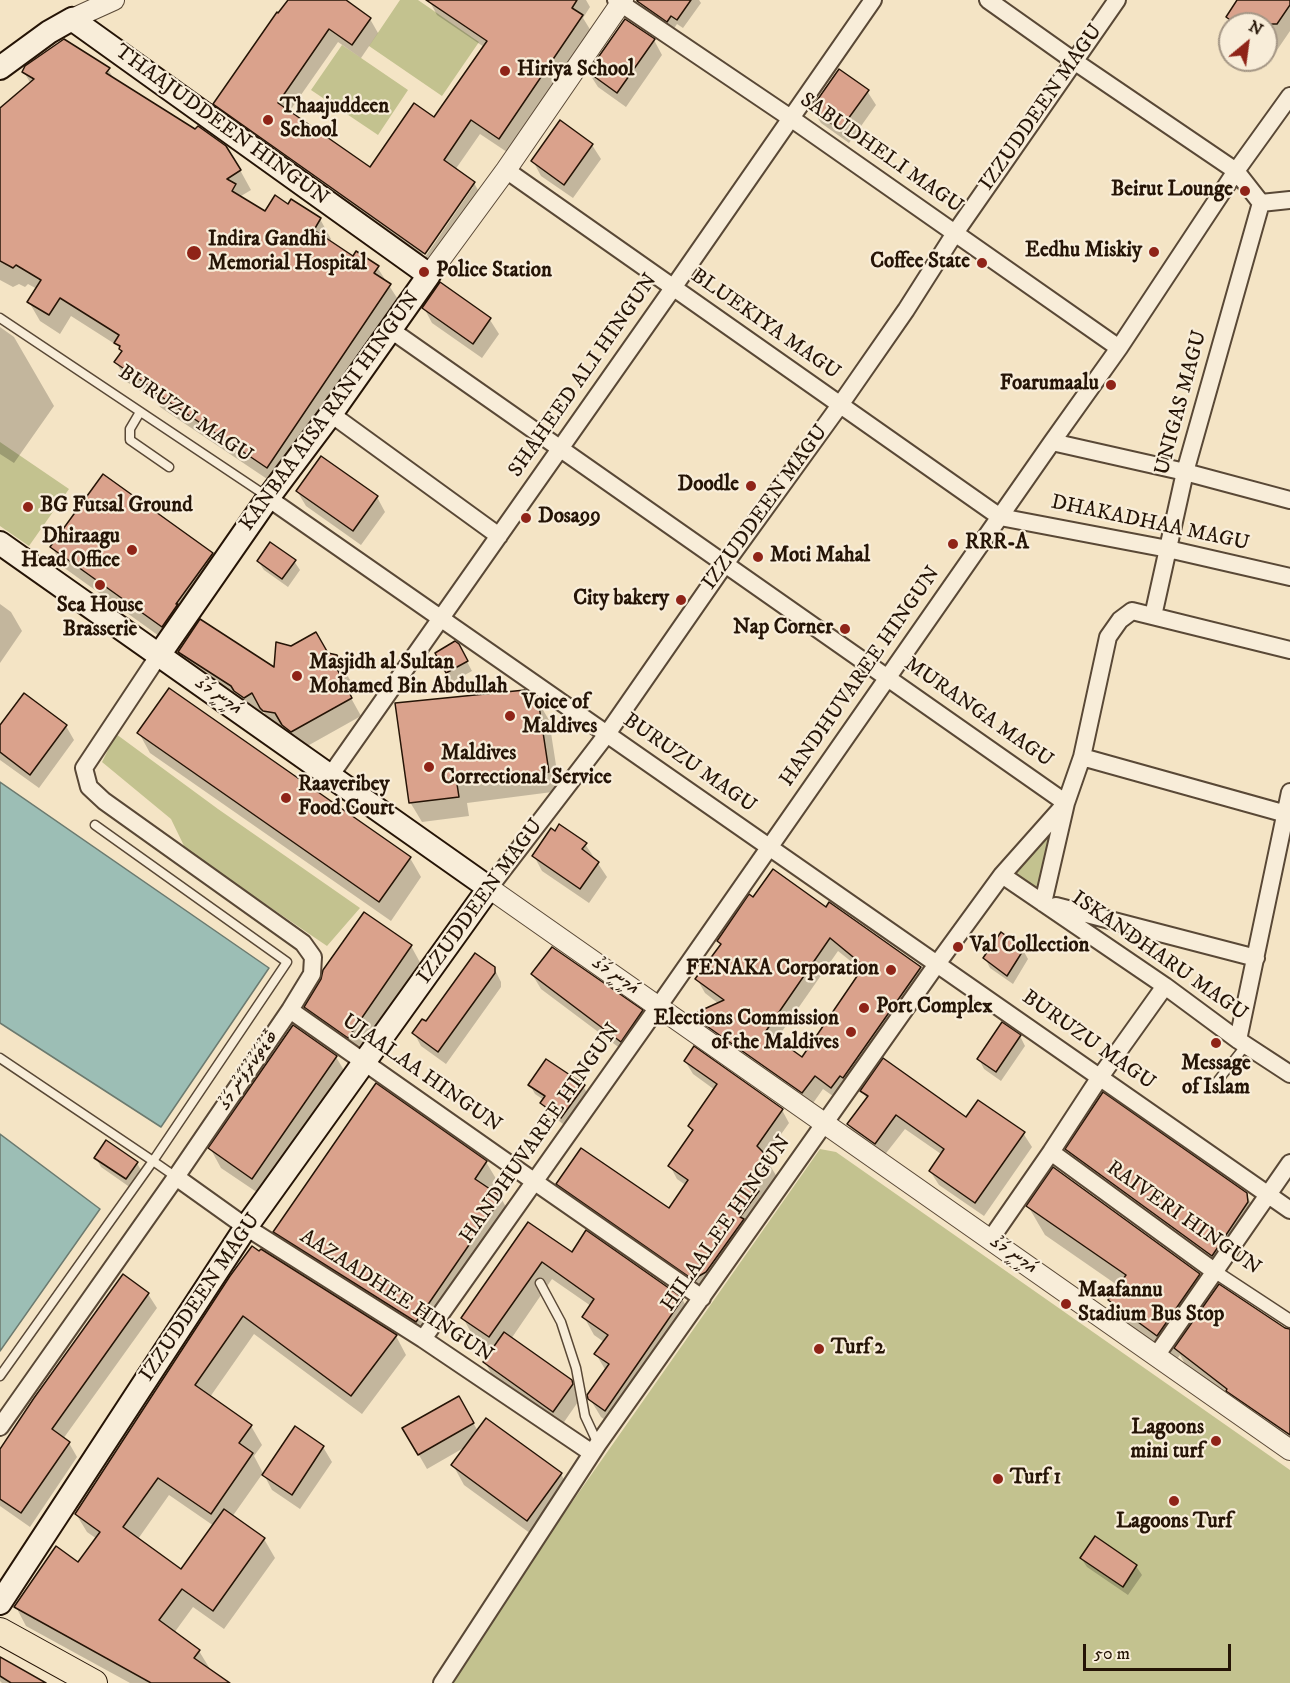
<!DOCTYPE html>
<meta charset="utf-8">
<style>
body{margin:0}
#map{position:relative;width:1290px;height:1683px;overflow:hidden;background:#f4e4c5;font-family:"IM FELL DW Pica",serif}
canvas{display:block}
.north{position:absolute;left:1218px;top:12px;width:60px;height:60px;box-sizing:border-box;background:#f8edd9;border:2px solid #a49685;border-radius:50%;rotate:29deg;font-size:16px;font-weight:700;line-height:24px;text-align:center;color:#251406}
.north::after{content:'';display:block;margin:auto;width:21px;height:27px;background:#8f2418;clip-path:polygon(50% 0,100% 100%,50% 72%,0 100%)}
.scale{position:absolute;left:1083px;top:1644px;width:148px;height:27px;box-sizing:border-box;border:3px solid #251406;border-top:0;padding-left:8px;font-size:18px;line-height:21px;white-space:nowrap;color:#251406;-webkit-text-stroke:4px #f8edd9;paint-order:stroke}
</style>
<div id="map">
<canvas width="1290" height="1683"></canvas>
<div class="north">N</div>
<div class="scale">50 m</div>
</div>
<script>
const ctx = document.querySelector('canvas').getContext('2d');
ctx.lineJoin = 'round';
function paint(path, color) {
  ctx.fillStyle = color;
  ctx.fill(path, 'evenodd');
}
function toPath(rows) {
  const path = new Path2D();
  for (const r of rows) {
    path.moveTo(r[0], r[1]);
    for (let i = 2; i < r.length; i += 2) path.lineTo(r[i], r[i + 1]);
  }
  return path;
}
function stroke(path, color, width, dash) {
  ctx.strokeStyle = color;
  ctx.lineWidth = width;
  ctx.lineCap = dash ? 'butt' : 'round';
  ctx.setLineDash(dash || []);
  ctx.stroke(path);
}
function drawText(font, color, halo, rows, align = 'center') {
  ctx.font = font + ' "IM FELL DW Pica","Noto Sans Thaana",serif';
  ctx.lineWidth = 4.5;
  ctx.setLineDash([]);
  ctx.textBaseline = 'middle';
  ctx.strokeStyle = halo;
  ctx.fillStyle = color;
  for (const [text, x, y, turn = 0] of rows) {
    ctx.save();
    ctx.translate(x, y);
    ctx.rotate((+turn || 0) * Math.PI / 180);
    ctx.textAlign = isNaN(turn) ? turn : align;
    if (halo) ctx.strokeText(text, 0, 0);
    ctx.fillText(text, 0, 0);
    ctx.restore();
  }
}
paint(toPath([
 [400,0,418,0,479,42,442,96,369,46],
 [342,45,408,90,378,135,311,90],
 [0,442,69,489,29,546,0,526],
 [116,734,218,809,360,908,327,946,186,850,171,819,102,762],
 [1066,803,1043,903,1002,875],
 [820,1149,836,1152,1290,1470,1290,1683,445,1683]
]), '#c3c28f');
const water = toPath([
 [0,782,269,968,161,1127,0,1023,0,782],
 [0,1134,100,1209,0,1351,0,1134]
]);
paint(water, '#9cbeb5');
stroke(water, '#6c7a6f', 1.5);
paint(toPath([
 [289,0,343,0,370,19,378,33,361,58,338,42,289,112,370,169,435,119,484,47,437,15,429,0,586,0,590,7,583,18,591,31,507,152,480,134,455,170,474,183,482,197,433,268,423,260,473,187,469,187,420,258,223,118,215,104],
 [643,0,699,0,701,3,683,28,677,24,673,30,646,12,641,3],
 [1239,0,1290,0,1290,31,1273,56,1266,52,1266,24,1232,24,1228,17],
 [654,40,662,55,626,107,598,87,589,73],
 [108,69,115,81,240,170,251,190,241,196,243,199,265,213,289,206,320,219,331,239,329,242,353,258,377,267,401,304,279,487,160,407,157,402,127,382,116,362,122,353,118,346,71,316,60,334,40,321,29,302,37,289,28,284,25,287,19,284,13,287,0,280,0,110,31,84,24,72],
 [867,91,876,105,849,143,821,123,812,109],
 [592,145,601,159,573,198,541,176,533,161],
 [441,285,490,320,499,334,482,358,432,323,424,308],
 [0,327,14,337,54,406,14,463,0,454],
 [297,491,377,497,385,512,361,545,306,506],
 [52,547,212,554,223,574,173,646,63,567],
 [258,561,294,561,300,570,288,587,264,570],
 [0,604,11,612,22,631,0,663],
 [458,645,472,671,452,682,437,654],
 [179,652,275,669,327,655,336,656,350,680,346,689,361,716,302,749,294,743,287,731,272,726,263,711,255,716,190,670],
 [537,700,549,720,560,791,467,803,469,816,422,822,410,802],
 [66,726,74,740,39,788,0,760,0,727],
 [139,733,410,858,421,877,391,921,150,753],
 [585,844,607,877,589,903,542,871,534,856],
 [753,899,826,909,920,968,928,982,840,1101,823,1089,811,1106,701,1029,693,1016,719,1004,705,993,697,979,722,946,719,941],
 [838,951,863,971,802,1059,776,1040],
 [411,946,422,966,359,1056,317,1027,306,1007],
 [1023,950,1028,959,1013,984,990,968,985,958],
 [494,968,501,982,501,987,446,1064,421,1046,414,1033],
 [532,974,642,1012,650,1026,629,1055,541,989],
 [293,1027,336,1057,348,1077,264,1197,221,1168,210,1148],
 [1020,1036,1025,1046,1001,1081,984,1069,979,1059],
 [685,1061,782,1110,789,1123,765,1157,777,1177,776,1181,760,1197,765,1205,703,1293,565,1197,558,1184,670,1211,687,1186,677,1179,670,1166,693,1133,690,1127,715,1090,693,1074],
 [376,1085,486,1162,498,1182,491,1192,501,1198,512,1218,427,1340,286,1251,275,1232],
 [530,1085,583,1086,589,1096,567,1127,547,1112,542,1103,544,1100,535,1094],
 [862,1091,1023,1133,1032,1147,984,1216,939,1185,930,1171,941,1154,905,1129,883,1157,857,1139,849,1125,867,1099],
 [1067,1149,1246,1194,1253,1207,1219,1267,1074,1162],
 [96,1158,137,1163,142,1172,131,1188,101,1167],
 [1028,1206,1199,1275,1212,1297,1290,1331,1290,1446,1188,1369,1180,1355,1174,1363,1127,1329,1110,1300,1120,1287,1045,1235],
 [528,1224,572,1254,682,1299,693,1317,616,1428,601,1417,590,1399,606,1371,596,1354,604,1342,594,1335,584,1317,591,1306,552,1279,511,1339,571,1381,580,1399,562,1425,493,1377,485,1362,493,1350,473,1336,463,1318],
 [231,1277,396,1336,406,1355,362,1414,254,1334,210,1397,251,1426,262,1445,254,1456,264,1475,296,1428,323,1447,332,1462,300,1509,272,1490,263,1473,232,1517,264,1539,275,1558,224,1629,193,1607,174,1633,199,1651,210,1669,228,1683,130,1683,26,1626,16,1607,79,1565,97,1539,87,1532,76,1514],
 [169,1495,214,1526,181,1571,138,1539],
 [148,1294,157,1308,63,1439,69,1443,77,1457,30,1527,0,1506,0,1451],
 [458,1398,478,1431,561,1474,572,1494,538,1539,464,1485,453,1465,467,1446,427,1469,404,1429],
 [1081,1558,1136,1566,1142,1575,1128,1595,1087,1567],
 [0,1665,37,1683,2,1683,0,1681]
]), '#0003');
const building = toPath([
 [288,0,346,0,371,18,352,45,329,29,278,103,370,167,414,103,434,117,487,41,426,0,577,0,572,8,583,15,499,139,471,120,444,160,475,182,425,254,213,104,277,12,278,13,288,0],
 [637,0,691,0,677,20,671,16,667,22,637,1,637,0],
 [1237,0,1290,0,1290,5,1277,24,1236,24,1226,17,1237,0],
 [625,19,655,39,617,93,588,72,625,19],
 [64,39,110,68,106,73,195,129,198,126,226,146,241,170,227,179,236,184,232,191,265,211,275,195,288,204,291,199,321,218,314,230,353,256,356,251,379,266,374,273,391,284,267,468,147,387,148,385,114,362,122,351,119,349,120,346,114,343,119,335,60,298,49,315,27,302,41,280,16,265,13,268,0,261,0,108,34,79,22,72,25,66,64,39],
 [839,69,869,90,840,130,811,109,839,69],
 [560,120,593,144,564,185,531,161,560,120],
 [440,282,491,318,473,344,422,308,440,282],
 [321,456,378,496,353,531,296,491,321,456],
 [103,474,213,553,176,604,178,604,162,627,50,547,103,474],
 [270,542,296,560,282,579,257,561,270,542],
 [200,619,274,667,276,642,291,646,316,632,328,653,337,655,340,661,337,669,352,698,291,732,282,725,275,713,263,711,260,708,252,693,244,698,234,691,231,686,178,652,200,619],
 [455,641,459,644,468,661,446,673,435,653,455,641],
 [169,688,411,857,379,902,137,733,169,688],
 [525,690,538,699,549,772,457,784,459,797,409,803,395,703,525,690],
 [24,693,67,725,30,775,0,752,0,725,24,693],
 [559,824,587,843,582,849,599,862,580,889,532,856,551,828,555,831,559,824],
 [773,869,826,907,829,902,921,967,843,1078,840,1076,831,1088,815,1076,802,1093,691,1015,724,1000,695,979,721,944,717,941,749,894,753,897,773,869],
 [830,938,864,966,802,1057,766,1031,830,938],
 [364,912,412,945,348,1038,304,1007,321,979,323,970,364,912],
 [1001,932,1024,949,1007,976,983,958,1001,932],
 [552,947,643,1010,621,1042,531,974,552,947],
 [475,953,495,967,495,973,438,1052,412,1033,422,1019,426,1021,475,953],
 [1002,1022,1021,1035,996,1072,977,1059,1002,1022],
 [293,1025,337,1056,252,1179,208,1148,293,1025],
 [694,1046,783,1109,757,1146,769,1158,770,1163,769,1167,751,1185,759,1191,740,1217,744,1219,706,1272,699,1276,695,1281,556,1184,581,1148,669,1208,688,1180,668,1166,693,1130,688,1126,717,1084,684,1061,694,1046],
 [883,1058,966,1117,978,1100,1025,1132,975,1203,929,1171,944,1149,896,1115,875,1144,847,1124,868,1096,860,1091,883,1058],
 [546,1059,585,1085,561,1118,540,1103,545,1096,528,1085,546,1059],
 [376,1083,487,1161,475,1179,502,1197,416,1322,273,1232,376,1083],
 [1103,1092,1247,1193,1248,1202,1212,1256,1065,1149,1103,1092],
 [106,1140,138,1162,126,1179,94,1158,106,1140],
 [1053,1167,1200,1274,1157,1336,1108,1300,1126,1275,1026,1206,1053,1167],
 [528,1222,572,1252,586,1230,683,1298,605,1411,588,1399,587,1395,609,1364,594,1354,608,1335,582,1317,594,1299,542,1262,489,1337,461,1318,528,1222],
 [252,1246,259,1251,261,1249,397,1335,351,1396,243,1316,195,1385,252,1425,239,1443,253,1453,211,1514,158,1478,123,1527,181,1569,224,1509,265,1538,213,1611,182,1589,159,1620,200,1650,194,1658,230,1683,151,1683,14,1607,56,1546,78,1562,100,1532,75,1514,230,1276,252,1246],
 [123,1274,149,1293,52,1429,70,1442,21,1513,0,1499,0,1449,34,1398,123,1274],
 [1219,1284,1285,1328,1290,1329,1290,1435,1226,1391,1227,1389,1174,1348,1219,1284],
 [504,1332,572,1380,573,1384,553,1412,483,1362,504,1332],
 [459,1396,474,1423,418,1455,402,1428,459,1396],
 [486,1418,562,1473,527,1521,451,1465,486,1418],
 [295,1426,324,1446,292,1495,262,1475,295,1426],
 [1095,1536,1137,1565,1123,1587,1080,1558,1095,1536],
 [0,1657,46,1683,11,1683,0,1676,0,1657]
]);
paint(building, '#daa28c');
stroke(building, '#251406', 1.5);
const service = toPath([
 [0,318,268,497],
 [140,412,130,429,130,440,169,467],
 [0,1058,153,1161,287,962,95,825],
 [1212,1088,1246,1045],
 [540,1283,561,1322,576,1368,585,1416,598,1444],
 [0,1376,153,1161,176,1177]
]);
const pedestrian = toPath([
 [1214,1271,1290,1321]
]);
const minor = toPath([
 [616,0,792,119,1119,348],
 [988,0,1074,61,1236,171,1261,203,1290,200],
 [506,170,1000,517,1168,549,1290,577],
 [391,330,1066,803],
 [331,414,499,536],
 [1052,442,1185,472,1290,500],
 [268,498,1290,1210],
 [1153,616,1185,472,1261,203],
 [1082,757,1290,815],
 [330,776,673,288,873,0],
 [1002,875,1165,986,1238,1040,1290,1074],
 [489,888,607,734,725,564,840,405,906,310,955,233,1117,0],
 [1043,903,1066,803,1082,757,1108,637,1120,620,1132,611,1290,650],
 [1056,906,1256,958],
 [290,1010,535,1182,702,1298],
 [1238,1040,1290,792],
 [1051,1152,1214,1271],
 [176,1177,246,1227,423,1339,592,1453],
 [990,1240,1051,1152,1100,1077,1165,986],
 [423,1339,658,1007,1052,442,1119,348,1236,171,1290,96],
 [1156,1356,1290,1163],
 [0,1427,176,1177,290,1010,312,974,313,957,303,943,104,801,89,787,84,768,159,655],
 [442,1683,598,1444,937,964,1002,875,1066,803]
]);
const tertiary = toPath([
 [72,19,114,0],
 [429,275,506,170,623,0],
 [489,888,1290,1450]
]);
const secondary = toPath([
 [0,68,49,32,72,19,429,275,331,414,268,498,159,655],
 [0,543,489,888,246,1227,0,1603]
]);
const primary = toPath([
 [0,1631,94,1683]
]);
stroke(service, '#594836', 11);
stroke(pedestrian, '#594836', 15);
stroke(minor, '#594836', 20);
stroke(tertiary, '#594836', 22);
stroke(secondary, '#251406', 26);
stroke(primary, '#251406', 28);
stroke(service, '#f8edd9', 8);
stroke(pedestrian, '#f8edd9', 12);
stroke(minor, '#f8edd9', 16);
stroke(tertiary, '#f8edd9', 20);
stroke(secondary, '#f8edd9', 22);
stroke(primary, '#f4e4c5', 26);
for (const [x, y, r, color] of [
 [505,71,6,"#8f2418"],
 [268,120,6,"#8f2418"],
 [1245,191,6,"#8f2418"],
 [1154,252,6,"#8f2418"],
 [194,253,8,"#8f2418"],
 [982,263,6,"#8f2418"],
 [424,272,6,"#8f2418"],
 [1111,385,6,"#8f2418"],
 [751,486,6,"#8f2418"],
 [28,507,6,"#8f2418"],
 [526,518,6,"#8f2418"],
 [953,544,6,"#8f2418"],
 [132,550,6,"#8f2418"],
 [758,557,6,"#8f2418"],
 [100,585,6,"#8f2418"],
 [681,600,6,"#8f2418"],
 [845,629,6,"#8f2418"],
 [297,676,6,"#8f2418"],
 [510,716,6,"#8f2418"],
 [429,767,6,"#8f2418"],
 [286,798,6,"#8f2418"],
 [958,947,6,"#8f2418"],
 [891,970,6,"#8f2418"],
 [864,1008,6,"#8f2418"],
 [851,1032,6,"#8f2418"],
 [1216,1043,6,"#8f2418"],
 [1066,1304,6,"#8f2418"],
 [819,1349,6,"#8f2418"],
 [1216,1441,6,"#8f2418"],
 [998,1479,6,"#8f2418"],
 [1174,1501,6,"#8f2418"]
]) {
  const dot = new Path2D();
  dot.arc(x, y, r, 0, 2 * Math.PI);
  ctx.fillStyle = color;
  ctx.fill(dot);
  stroke(dot, '#f8edd9', 2);
}
drawText('bold 21px', '#251406', '#f8edd9', [
 ["Hiriya School",517,71],
 ["Thaajuddeen",280,108],
 ["School",280,132],
 ["Beirut Lounge",1233,191,"right"],
 ["Indira Gandhi",208,241],
 ["Memorial Hospital",208,265],
 ["Eedhu Miskiy",1142,252,"right"],
 ["Coffee State",970,263,"right"],
 ["Police Station",436,272],
 ["Foarumaalu",1099,385,"right"],
 ["Doodle",739,486,"right"],
 ["BG Futsal Ground",40,507],
 ["Dosa99",538,518],
 ["Dhiraagu",120,538,"right"],
 ["Head Office",120,562,"right"],
 ["RRR-A",965,544],
 ["Moti Mahal",770,557],
 ["City bakery",669,600,"right"],
 ["Sea House",100,607,"center"],
 ["Brasserie",100,631,"center"],
 ["Nap Corner",833,629,"right"],
 ["Masjidh al Sultan",309,664],
 ["Mohamed Bin Abdullah",309,688],
 ["Voice of",522,704],
 ["Maldives",522,728],
 ["Maldives",441,755],
 ["Correctional Service",441,779],
 ["Raaveribey",298,786],
 ["Food Court",298,810],
 ["Val Collection",970,947],
 ["FENAKA Corporation",879,970,"right"],
 ["Port Complex",876,1008],
 ["Elections Commission",839,1020,"right"],
 ["of the Maldives",839,1044,"right"],
 ["Message",1216,1065,"center"],
 ["of Islam",1216,1089,"center"],
 ["Maafannu",1078,1292],
 ["Stadium Bus Stop",1078,1316],
 ["Turf 2",831,1349],
 ["Lagoons",1204,1429,"right"],
 ["mini turf",1204,1453,"right"],
 ["Turf 1",1010,1479],
 ["Lagoons Turf",1174,1523,"center"]
], 'left');
drawText('21px', '#251406', '#f8edd9', [
 ["IZZUDDEEN MAGU",1042,108,-55],
 ["THAAJUDDEEN HINGUN",221,126,36],
 ["SABUDHELI MAGU",881,154,35],
 ["BLUEKIYA MAGU",765,325,35],
 ["SHAHEED ALI HINGUN",584,376,-55],
 ["UNIGAS MAGU",1182,403,-75],
 ["KANBAA AISA RANI HINGUN",331,412,-54],
 ["BURUZU MAGU",185,415,34],
 ["IZZUDDEEN MAGU",766,508,-54],
 ["DHAKADHAA MAGU",1150,524,12],
 ["HANDHUVAREE HINGUN",861,677,-55],
 ["އަމީނީ މަގު",218,697,35],
 ["MURANGA MAGU",978,713,35],
 ["BURUZU MAGU",689,764,35],
 ["IZZUDDEEN MAGU",481,902,-54],
 ["ISKANDHARU MAGU",1159,957,35],
 ["އަމީނީ މަގު",615,977,35],
 ["BURUZU MAGU",1088,1041,35],
 ["ބޮޑުތަކުރުފާނު މަގު",249,1071,-56],
 ["UJAALAA HINGUN",421,1074,35],
 ["HANDHUVAREE HINGUN",541,1134,-55],
 ["RAIVERI HINGUN",1183,1219,35],
 ["HILAALEE HINGUN",727,1224,-55],
 ["އަމީނީ މަގު",1013,1256,35],
 ["AAZAADHEE HINGUN",396,1297,33],
 ["IZZUDDEEN MAGU",201,1298,-56]
]);
</script>
